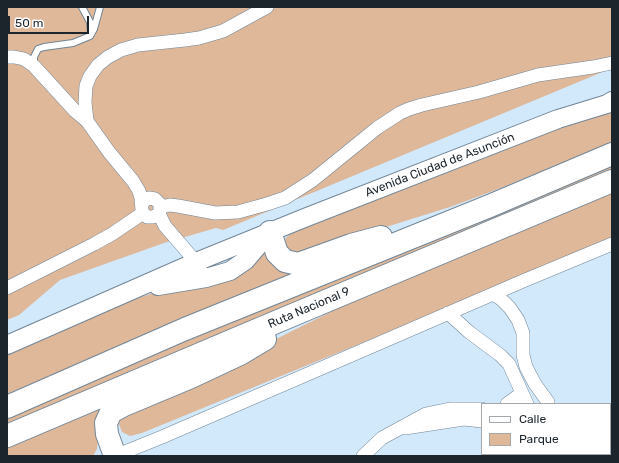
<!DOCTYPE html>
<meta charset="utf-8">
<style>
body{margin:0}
#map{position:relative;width:619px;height:463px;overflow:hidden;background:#d2e9fc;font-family:Rubik,sans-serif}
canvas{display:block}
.frame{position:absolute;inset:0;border:8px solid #1c252c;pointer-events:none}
.legend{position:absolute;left:481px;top:403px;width:130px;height:52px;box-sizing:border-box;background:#fff;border:1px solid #a4a8ab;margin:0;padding:5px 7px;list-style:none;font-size:12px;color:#1c252c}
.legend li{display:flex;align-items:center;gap:8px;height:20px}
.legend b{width:20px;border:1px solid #a4a8ab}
.scale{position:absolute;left:8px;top:16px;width:81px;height:18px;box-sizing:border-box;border:2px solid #1c252c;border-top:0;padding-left:5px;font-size:12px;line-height:14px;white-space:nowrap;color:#1c252c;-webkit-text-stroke:3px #fff;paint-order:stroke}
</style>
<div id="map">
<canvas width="619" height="463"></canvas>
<div class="frame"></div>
<ul class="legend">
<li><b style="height:5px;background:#fff"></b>Calle</li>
<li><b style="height:11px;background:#dfb799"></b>Parque</li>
</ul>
<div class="scale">50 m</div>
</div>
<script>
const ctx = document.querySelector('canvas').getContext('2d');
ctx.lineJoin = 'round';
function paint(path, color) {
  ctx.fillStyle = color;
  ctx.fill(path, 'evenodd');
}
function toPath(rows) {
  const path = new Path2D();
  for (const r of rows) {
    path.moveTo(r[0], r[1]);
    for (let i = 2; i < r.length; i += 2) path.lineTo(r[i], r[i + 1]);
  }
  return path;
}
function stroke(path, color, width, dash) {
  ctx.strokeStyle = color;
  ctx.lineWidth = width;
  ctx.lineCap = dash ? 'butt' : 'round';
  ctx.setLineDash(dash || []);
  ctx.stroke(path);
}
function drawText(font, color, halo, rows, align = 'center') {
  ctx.font = font + ' Rubik,sans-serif';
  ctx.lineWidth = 3;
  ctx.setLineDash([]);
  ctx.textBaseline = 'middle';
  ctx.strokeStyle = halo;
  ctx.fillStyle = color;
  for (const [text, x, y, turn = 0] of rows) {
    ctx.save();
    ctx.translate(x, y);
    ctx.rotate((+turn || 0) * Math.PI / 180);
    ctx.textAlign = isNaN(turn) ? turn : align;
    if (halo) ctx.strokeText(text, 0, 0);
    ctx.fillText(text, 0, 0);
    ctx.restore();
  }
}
paint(toPath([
 [7,7,612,7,612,68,223,230,216,228,164,243,60,280,19,315,7,320],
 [612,109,612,142,501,188,450,207,370,232,304,257,288,252,284,245,285,239,290,234,295,231,549,130],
 [612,159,612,174,7,427,7,413],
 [612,191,612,238,369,340,142,433,130,436,122,432,119,424,121,416,235,360,288,333,375,290],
 [259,249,270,254,347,253,124,345,7,394,7,352,119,304,163,290],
 [119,400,98,439,97,449,93,456,7,456,7,445]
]), '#dfb799');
const lane = toPath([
 [82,7,90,22,91,32],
 [34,65,34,57,38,49,44,47,73,43,90,36,94,29,100,7]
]);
const street = toPath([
 [7,57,14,57,24,59,34,66,75,111,87,121],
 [142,204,146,199,149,198,155,199,160,204,160,211,159,214,153,217,147,217,143,213,142,210,141,198,139,191,133,181,109,152,87,121,85,102,86,86,90,76,98,65,108,57,121,50,138,45,185,40,199,38,223,31,267,7],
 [161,207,170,205,178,206,215,213,238,212,267,204,285,198,313,180,377,128,400,113,409,109,422,105,479,92,538,75,593,67,612,63],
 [159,214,165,226,196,262,200,268],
 [7,288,94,244,112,234,143,213],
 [493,294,501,299,510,308,518,320,523,333,523,355,526,367,535,384,548,402],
 [448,313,469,332,500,355,509,364,527,404],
 [507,404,522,393],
 [405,428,464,419,482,421],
 [557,454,560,456],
 [586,454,588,456],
 [115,456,162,437,523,281,612,244],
 [363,456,382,438,426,414,450,409,482,409]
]);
const secondary = toPath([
 [158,286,206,278,230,271,246,260,268,234],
 [7,345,196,262,307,217,558,119,607,104,612,101]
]);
const highway = toPath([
 [270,232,277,253,285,261,298,264,351,245,381,237],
 [7,407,185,329,492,205,612,154],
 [7,436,238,338,612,181],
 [115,456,107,434,106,423,111,412,124,405,191,377,240,354,265,339]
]);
stroke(lane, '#718697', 8);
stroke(street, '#718697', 14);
stroke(secondary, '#718697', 20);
stroke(highway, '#718697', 24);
stroke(lane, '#fff', 6);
stroke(street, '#fff', 13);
stroke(secondary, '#fff', 18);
stroke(highway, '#fff', 22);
drawText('12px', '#1c252c', '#fff', [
 ["Avenida Ciudad de Asunción",440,165,-21],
 ["Ruta Nacional 9",309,308,-23]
]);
</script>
